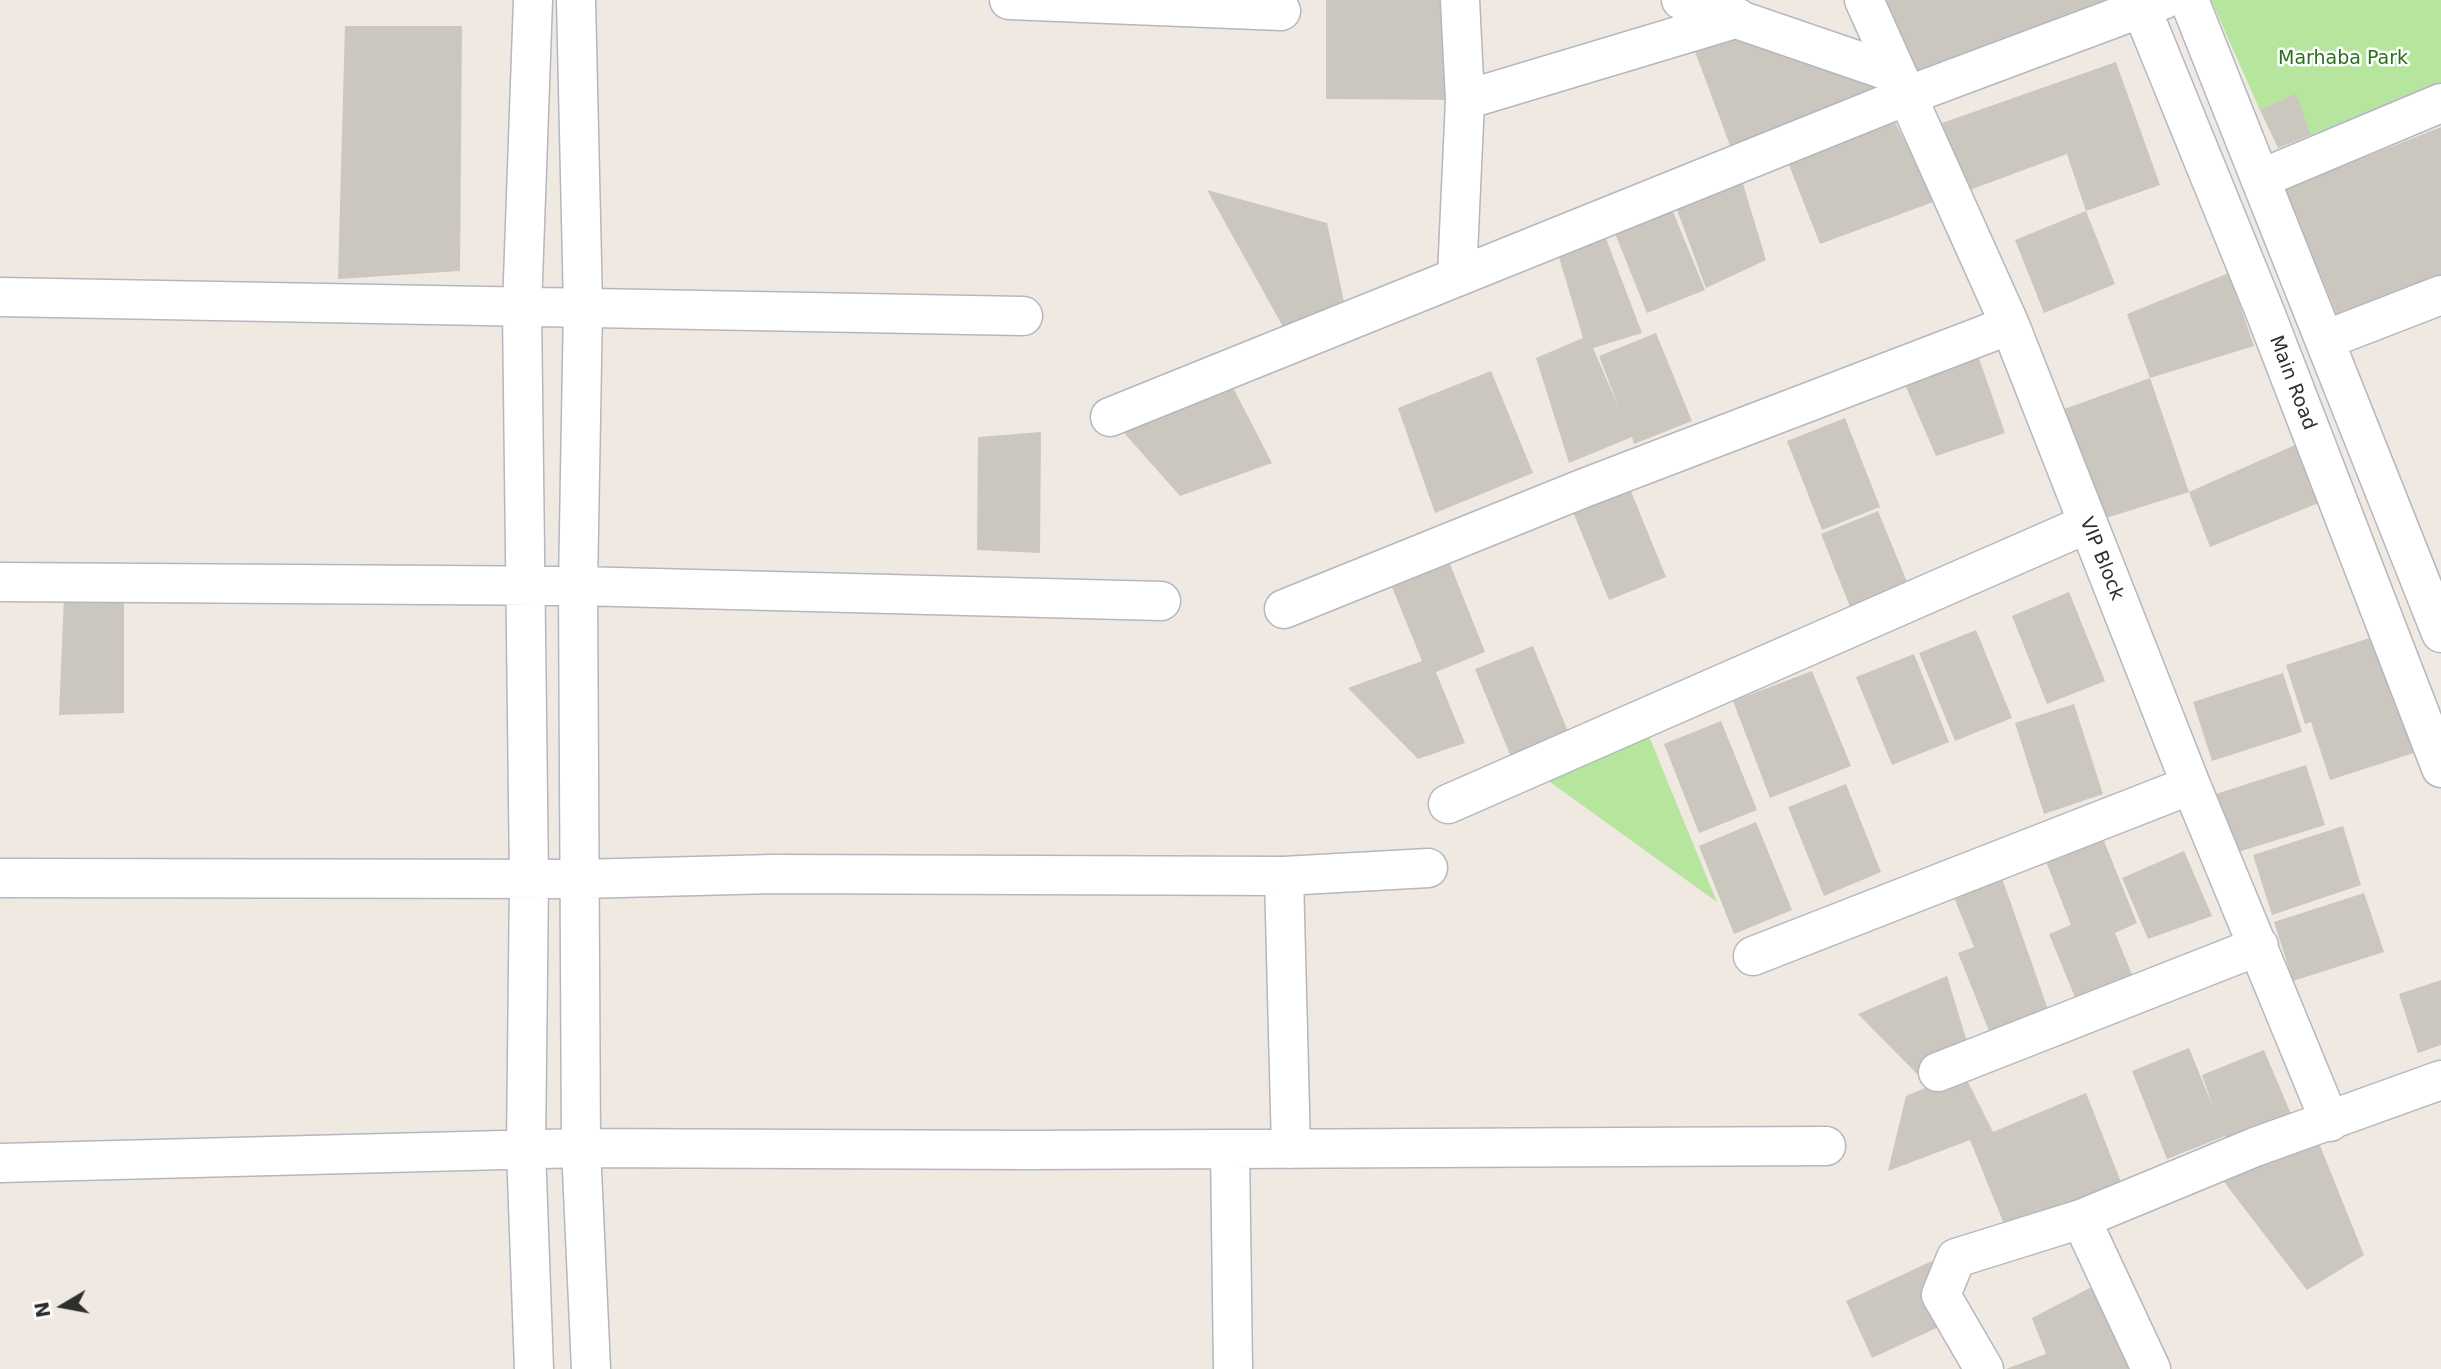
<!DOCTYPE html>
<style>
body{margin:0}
#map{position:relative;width:2441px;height:1369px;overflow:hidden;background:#efe9e1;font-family:"DejaVu Sans",sans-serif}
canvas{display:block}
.north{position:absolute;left:28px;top:1271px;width:70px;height:70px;-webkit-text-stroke:5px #fff;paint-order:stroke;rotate:260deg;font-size:19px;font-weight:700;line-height:28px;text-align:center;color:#2e2e2e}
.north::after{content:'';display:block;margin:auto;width:24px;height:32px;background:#2e2e2e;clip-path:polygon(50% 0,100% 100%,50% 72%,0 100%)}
</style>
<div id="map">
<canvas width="2441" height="1369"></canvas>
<div class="north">N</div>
</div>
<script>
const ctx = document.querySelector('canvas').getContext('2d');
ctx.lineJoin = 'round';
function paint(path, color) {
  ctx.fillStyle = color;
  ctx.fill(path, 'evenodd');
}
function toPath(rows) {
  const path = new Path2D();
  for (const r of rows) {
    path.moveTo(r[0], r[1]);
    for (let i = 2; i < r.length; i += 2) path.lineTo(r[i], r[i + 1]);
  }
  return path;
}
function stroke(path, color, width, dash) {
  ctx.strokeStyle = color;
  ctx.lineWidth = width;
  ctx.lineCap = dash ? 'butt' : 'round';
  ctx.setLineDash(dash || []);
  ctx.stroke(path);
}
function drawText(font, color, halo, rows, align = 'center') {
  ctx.font = font + ' "DejaVu Sans",sans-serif';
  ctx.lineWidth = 5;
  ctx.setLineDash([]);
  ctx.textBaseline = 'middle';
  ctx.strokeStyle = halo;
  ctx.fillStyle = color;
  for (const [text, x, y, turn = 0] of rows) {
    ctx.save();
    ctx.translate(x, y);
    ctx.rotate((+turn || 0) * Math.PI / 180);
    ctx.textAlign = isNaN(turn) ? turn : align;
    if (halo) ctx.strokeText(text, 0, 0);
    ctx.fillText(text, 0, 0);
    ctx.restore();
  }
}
paint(toPath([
 [2211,0,2441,0,2441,85,2311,135,2296,95,2260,110],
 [1646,729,1717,902,1529,767]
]), '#b6e59e');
paint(toPath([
 [1326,0,1460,0,1465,100,1326,99],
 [1866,0,2122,0,1737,164,1688,33,1738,18,1897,74],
 [345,26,462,26,460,271,338,279],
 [2116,62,2160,185,2086,211,2067,154,1967,191,1942,123],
 [2296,94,2311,135,2278,148,2260,110],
 [1887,107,1936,201,1820,244,1785,155],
 [2441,127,2441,277,2338,318,2285,189],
 [1737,164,1766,260,1706,288,1670,191],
 [1207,190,1327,223,1348,320,1292,343],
 [1669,202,1705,290,1647,313,1612,226],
 [2086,211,2115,284,2044,313,2015,240],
 [1605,236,1642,333,1593,348,1619,408,1599,356,1656,333,1692,421,1634,444,1632,437,1569,463,1536,358,1583,338,1553,237],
 [2229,273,2254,346,2150,378,2127,314],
 [1974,344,2005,433,1936,456,1899,371],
 [1224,370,1272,463,1180,496,1110,417],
 [1491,371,1533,473,1435,513,1398,408],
 [2150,378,2189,492,2087,524,2045,416],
 [1845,418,1880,507,1822,530,1787,441],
 [1041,432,1040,553,977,550,978,437],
 [2313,437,2336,496,2210,547,2189,492],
 [1630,489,1666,577,1609,600,1573,512],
 [1878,511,1914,599,1856,622,1821,534],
 [1450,564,1485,652,1436,672,1465,743,1418,759,1348,688,1422,661,1392,587],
 [124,591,124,713,59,715,64,596],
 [2069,592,2105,681,2047,704,2012,616],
 [1976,630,2012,718,1955,741,1919,653],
 [2376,636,2420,751,2330,780,2311,722,2305,724,2286,665],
 [1533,646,1569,734,1511,757,1475,669],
 [1914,654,1949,742,1892,765,1856,677],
 [1812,671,1851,766,1770,798,1733,701],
 [2283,673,2302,732,2212,761,2193,702],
 [2074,704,2103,794,2044,814,2015,723],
 [1721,721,1757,810,1699,833,1664,744],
 [2306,765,2325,825,2235,853,2216,794],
 [1846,784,1881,872,1824,896,1788,807],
 [1756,822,1792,910,1734,934,1699,846],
 [2343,826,2361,885,2272,915,2253,855],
 [2102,836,2137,923,2115,933,2142,999,2085,1022,2049,934,2071,925,2045,859],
 [2184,851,2212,916,2148,939,2122,878],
 [1996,861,2051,1018,1993,1041,1958,953,1974,947,1947,880],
 [2364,893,2384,952,2293,981,2274,922],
 [1947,976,1972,1058,1925,1082,1858,1014],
 [2441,980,2441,1045,2418,1053,2399,994],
 [2189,1048,2213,1107,2202,1075,2264,1050,2299,1133,2228,1145,2225,1136,2167,1159,2132,1071],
 [1963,1072,1993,1132,2086,1093,2121,1182,2006,1229,1970,1140,1888,1171,1906,1096],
 [2313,1128,2364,1255,2307,1290,2211,1165],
 [1932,1261,1958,1318,1872,1358,1846,1301],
 [2109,1278,2151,1369,2006,1369,2046,1354,2032,1318]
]), '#cbc7bf');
const minor = toPath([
 [533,0,522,308,529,879,526,1149,534,1369],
 [576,0,583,306,578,586,581,1148,591,1369],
 [1009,0,1281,11],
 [1681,0,1897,74],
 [1864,0,2010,325,2191,785,2330,1122],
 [2138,0,2265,312,2441,768],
 [2189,0,2441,633],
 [1465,100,1738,18],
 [2260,179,2441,103],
 [1457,276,1465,100,1460,0],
 [0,297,1023,316],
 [2325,340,2441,295],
 [1110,417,1909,95,2163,0],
 [0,582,578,586,1161,601],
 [1284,609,1584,488,2010,325],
 [1448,804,2087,524],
 [0,878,580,879,774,874,1284,876],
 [1753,956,2191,785],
 [1938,1072,2259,946],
 [1230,1149,1233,1369],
 [1291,1149,1284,876,1428,868],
 [0,1163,581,1148,1028,1150,1826,1146],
 [2081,1219,2151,1369],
 [1984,1369,1941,1295,1956,1258,2081,1219,2255,1147,2441,1080]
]);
stroke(minor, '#b4b7c1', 41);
stroke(minor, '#fff', 38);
drawText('19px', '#2c6e1b', '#fff', [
 ["Marhaba Park",2343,59]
]);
drawText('19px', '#2e2e2e', '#fff', [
 ["Main Road",2292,383,69],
 ["VIP Block",2101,559,68]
]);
</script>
